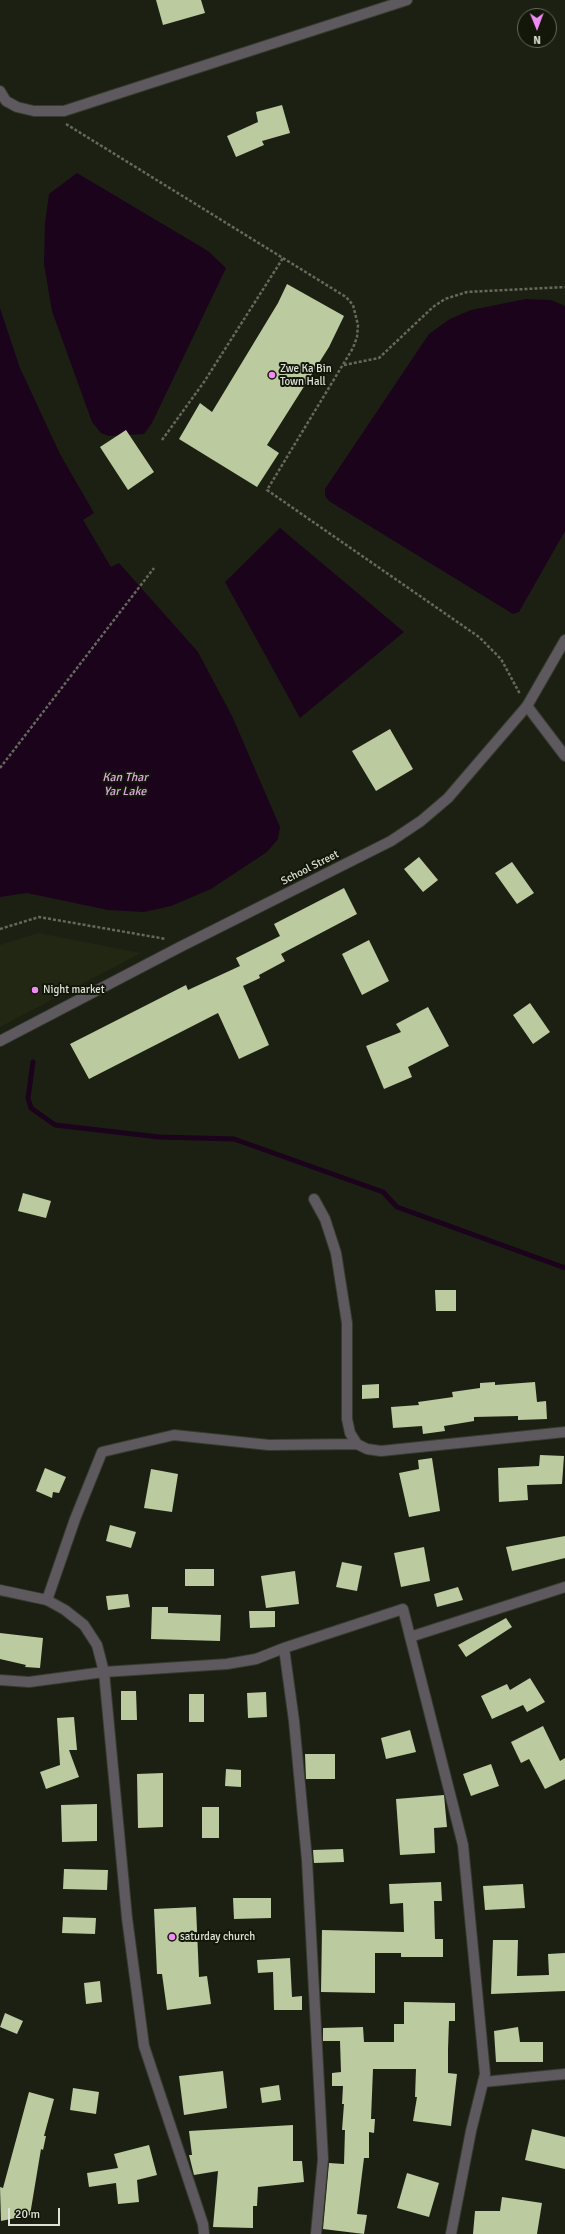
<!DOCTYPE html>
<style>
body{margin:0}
#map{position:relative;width:565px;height:2234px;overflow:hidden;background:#1c2013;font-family:Signika,sans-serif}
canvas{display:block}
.north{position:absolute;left:517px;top:8px;width:40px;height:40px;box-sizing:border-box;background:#13170a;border:1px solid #64685c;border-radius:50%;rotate:179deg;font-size:11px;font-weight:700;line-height:16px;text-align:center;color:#dde1d8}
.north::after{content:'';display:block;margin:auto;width:14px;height:18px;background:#f28af3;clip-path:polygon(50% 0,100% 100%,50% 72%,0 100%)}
.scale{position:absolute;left:8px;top:2208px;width:52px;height:18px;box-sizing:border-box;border:2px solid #dde1d8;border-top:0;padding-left:5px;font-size:12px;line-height:14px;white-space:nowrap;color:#dde1d8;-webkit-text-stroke:3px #13170a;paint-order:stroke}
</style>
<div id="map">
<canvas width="565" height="2234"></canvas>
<div class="north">N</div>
<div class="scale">20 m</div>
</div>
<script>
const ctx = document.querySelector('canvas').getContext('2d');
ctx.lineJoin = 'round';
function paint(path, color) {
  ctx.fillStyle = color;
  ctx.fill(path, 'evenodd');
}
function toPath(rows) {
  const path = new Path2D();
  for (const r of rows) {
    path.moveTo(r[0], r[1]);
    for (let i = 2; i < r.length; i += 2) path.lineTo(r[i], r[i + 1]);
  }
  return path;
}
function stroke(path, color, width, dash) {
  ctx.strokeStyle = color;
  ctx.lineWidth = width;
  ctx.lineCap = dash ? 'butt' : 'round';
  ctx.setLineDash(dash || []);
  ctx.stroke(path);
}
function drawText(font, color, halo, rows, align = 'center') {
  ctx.font = font + ' Signika,sans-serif';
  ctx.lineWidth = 4;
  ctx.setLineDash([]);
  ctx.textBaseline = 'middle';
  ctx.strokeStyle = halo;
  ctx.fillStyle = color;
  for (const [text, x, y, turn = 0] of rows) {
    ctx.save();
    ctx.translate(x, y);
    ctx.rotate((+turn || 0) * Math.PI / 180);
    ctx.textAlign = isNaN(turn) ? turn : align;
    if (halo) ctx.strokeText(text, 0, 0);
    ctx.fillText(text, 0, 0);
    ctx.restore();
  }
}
paint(toPath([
 [38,933,141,953,0,1027,0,945]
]), '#212713');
paint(toPath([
 [77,173,208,251,226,268,152,423,144,434,109,436,101,433,92,422,52,311,44,264,45,223,49,194],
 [526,299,551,300,565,306,565,531,519,612,513,614,329,501,325,496,325,489,429,334,450,319,471,310],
 [0,308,20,368,60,454,94,513,83,520,111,567,119,563,198,652,232,716,280,827,278,839,267,852,211,889,171,906,144,912,108,910,27,893,0,897],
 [280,528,404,632,300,718,225,582]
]), '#1a031b');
stroke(toPath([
 [33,1062,28,1098,31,1108,55,1125,159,1137,234,1139,383,1192,397,1207,565,1268]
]), '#1a031b', 5);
paint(toPath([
 [156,0,201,0,205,13,163,25],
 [282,105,290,133,262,141,264,145,236,157,227,136,258,122,256,112],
 [287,284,344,316,329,347,267,445,279,453,257,487,179,439,200,403,212,412,278,303],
 [126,430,154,472,128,490,100,447],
 [390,729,413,769,376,791,352,751],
 [419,857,438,880,423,892,404,869],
 [512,862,534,893,517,904,495,873],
 [344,888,357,914,281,954,285,961,259,975,260,978,243,986,269,1045,239,1059,218,1013,89,1079,70,1044,186,985,188,990,240,966,236,958,280,936,274,924],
 [369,940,389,981,362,995,342,954],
 [530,1003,550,1032,533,1044,513,1015],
 [428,1007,449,1046,408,1067,412,1077,384,1089,366,1046,401,1032,396,1024],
 [23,1193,51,1201,46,1218,18,1211],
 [435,1290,456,1290,456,1311,436,1311],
 [495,1382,495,1385,535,1382,537,1402,546,1401,547,1419,518,1420,518,1416,474,1417,474,1421,444,1426,445,1431,423,1434,422,1426,393,1428,391,1407,419,1405,418,1402,453,1397,452,1392,480,1388,480,1383],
 [379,1384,379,1398,362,1399,362,1385],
 [540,1455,564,1456,562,1484,527,1485,528,1500,499,1502,498,1468,539,1466],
 [432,1458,440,1511,409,1517,399,1473,419,1469,418,1460],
 [45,1468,66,1477,59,1493,53,1492,52,1498,36,1491],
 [151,1469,178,1474,172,1512,144,1508],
 [110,1525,136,1532,131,1548,106,1541],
 [565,1536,565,1558,512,1571,506,1547],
 [424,1547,430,1581,401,1587,394,1553],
 [342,1562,362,1566,357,1591,336,1587],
 [185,1569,214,1569,214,1586,185,1586],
 [295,1571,299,1604,266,1608,261,1576],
 [458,1587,463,1600,437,1607,434,1594],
 [128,1594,130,1607,108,1610,106,1596],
 [152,1607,168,1607,168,1613,221,1615,220,1641,151,1639],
 [249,1611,275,1611,275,1627,250,1628],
 [506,1618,512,1627,466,1657,458,1645],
 [0,1633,43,1638,40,1668,25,1667,26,1665,0,1659],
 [530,1678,545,1702,527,1712,523,1705,492,1719,481,1696,507,1684,510,1690],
 [121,1691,136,1691,137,1720,121,1720],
 [266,1692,267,1717,248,1718,247,1693],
 [189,1694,204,1694,204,1722,189,1722],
 [74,1717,77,1750,69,1750,79,1777,46,1789,40,1772,60,1765,57,1718],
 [543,1726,560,1761,565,1758,565,1779,545,1789,529,1759,521,1763,511,1742],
 [410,1730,416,1752,386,1759,381,1738],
 [305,1754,335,1754,335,1779,306,1779],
 [491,1764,499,1786,471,1796,463,1774],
 [226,1769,241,1770,241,1787,225,1786],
 [163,1773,163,1827,138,1828,137,1774],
 [444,1795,447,1827,434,1828,435,1853,400,1855,396,1799],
 [97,1804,97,1841,62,1842,61,1805],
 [202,1807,219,1807,219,1838,202,1838],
 [343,1849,344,1862,314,1863,313,1850],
 [64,1869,108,1870,107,1890,63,1889],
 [441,1882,442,1901,434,1901,435,1939,443,1939,443,1957,401,1957,401,1953,375,1953,375,1993,321,1992,322,1930,404,1932,403,1903,390,1904,389,1884],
 [523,1884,525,1908,485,1910,483,1886],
 [233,1898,271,1898,271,1918,234,1919],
 [196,1907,199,1977,207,1976,211,2004,167,2010,162,1974,157,1974,154,1909],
 [63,1917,96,1918,95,1934,62,1933],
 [493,1940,518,1940,517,1976,549,1975,548,1954,565,1953,565,1991,491,1994],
 [290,1958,292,1997,302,1996,302,2010,274,2010,273,1972,258,1973,257,1960],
 [100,1981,102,2002,86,2004,84,1983],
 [404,2002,455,2003,455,2021,449,2021,448,2049,448,2073,457,2074,451,2126,413,2121,417,2097,415,2097,416,2069,373,2069,371,2119,375,2119,374,2133,369,2132,369,2158,364,2158,357,2214,367,2215,364,2234,323,2229,329,2163,344,2164,345,2130,342,2130,344,2104,342,2104,343,2086,332,2086,332,2073,341,2072,340,2041,323,2041,323,2028,363,2027,364,2042,394,2042,394,2024,404,2024],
 [5,2013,23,2021,17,2034,0,2027],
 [518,2027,520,2042,543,2042,543,2062,496,2062,494,2031],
 [223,2071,227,2108,184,2115,179,2076],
 [279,2085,281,2100,262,2103,260,2088],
 [73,2088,99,2092,96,2114,70,2110],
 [29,2092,54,2099,44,2136,46,2136,43,2150,41,2149,30,2215,1,2221,0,2187,3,2188],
 [293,2125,293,2161,302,2161,304,2182,258,2187,257,2206,253,2206,253,2228,213,2227,218,2171,194,2175,189,2155,192,2155,189,2131],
 [532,2129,565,2137,565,2169,525,2160],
 [149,2145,157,2175,137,2180,139,2202,118,2204,116,2183,89,2187,87,2173,118,2168,114,2154],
 [407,2173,439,2183,429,2217,397,2208],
 [502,2197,542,2203,537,2234,473,2234,475,2211,500,2211]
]), '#bbca9f');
const service = toPath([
 [483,2082,565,2074]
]);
const minor = toPath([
 [0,91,6,101,17,107,34,111,64,111,407,0],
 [527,706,565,756],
 [314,1199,325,1219,336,1253,347,1323,347,1419,350,1433,357,1444,367,1449,381,1451,565,1432],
 [0,1590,47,1600,65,1610,84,1625,97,1645,104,1672,127,1918,144,2046,203,2224,204,2234],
 [47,1600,75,1519,102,1452,174,1435,269,1445,357,1444],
 [410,1637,565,1587],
 [284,1648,294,1721,307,1860,323,2159,316,2234],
 [0,1680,29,1682,104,1672,227,1664,256,1659,284,1648,403,1609,463,1845,485,2074,471,2131,451,2234]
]);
const tertiary = toPath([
 [0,1041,180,947,391,841,421,821,448,798,527,706,565,640]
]);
stroke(service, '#373b2f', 12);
stroke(minor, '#373b2f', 12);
stroke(tertiary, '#373b2f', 12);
stroke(toPath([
 [66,124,346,297,353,305,358,325,357,337,353,348,267,490,479,637,501,659,520,694],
 [344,365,379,358,433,307,445,299,467,292,565,287],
 [162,440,204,382,283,258],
 [0,768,154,568],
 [0,929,39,917,166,939]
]), '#65695d', 2.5, [3, 2]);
stroke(service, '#5e595e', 10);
stroke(minor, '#5e595e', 10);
stroke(tertiary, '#5e595e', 10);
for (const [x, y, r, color] of [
 [272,375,4,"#f28af3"],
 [35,990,4,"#f28af3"],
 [172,1937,4,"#f28af3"]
]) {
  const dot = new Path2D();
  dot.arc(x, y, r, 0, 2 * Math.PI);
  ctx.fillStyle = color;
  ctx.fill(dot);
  stroke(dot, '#13170a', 1.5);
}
drawText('11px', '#dde1d8', '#13170a', [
 ["Zwe Ka Bin",280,369],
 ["Town Hall",280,382],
 ["Night market",43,990],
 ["saturday church",180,1937]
], 'left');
drawText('11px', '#dde1d8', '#13170a', [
 ["School Street",310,868,-27]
]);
drawText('italic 12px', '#e0acdf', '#13170a', [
 ["Kan Thar",125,778],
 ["Yar Lake",125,792]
]);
</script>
